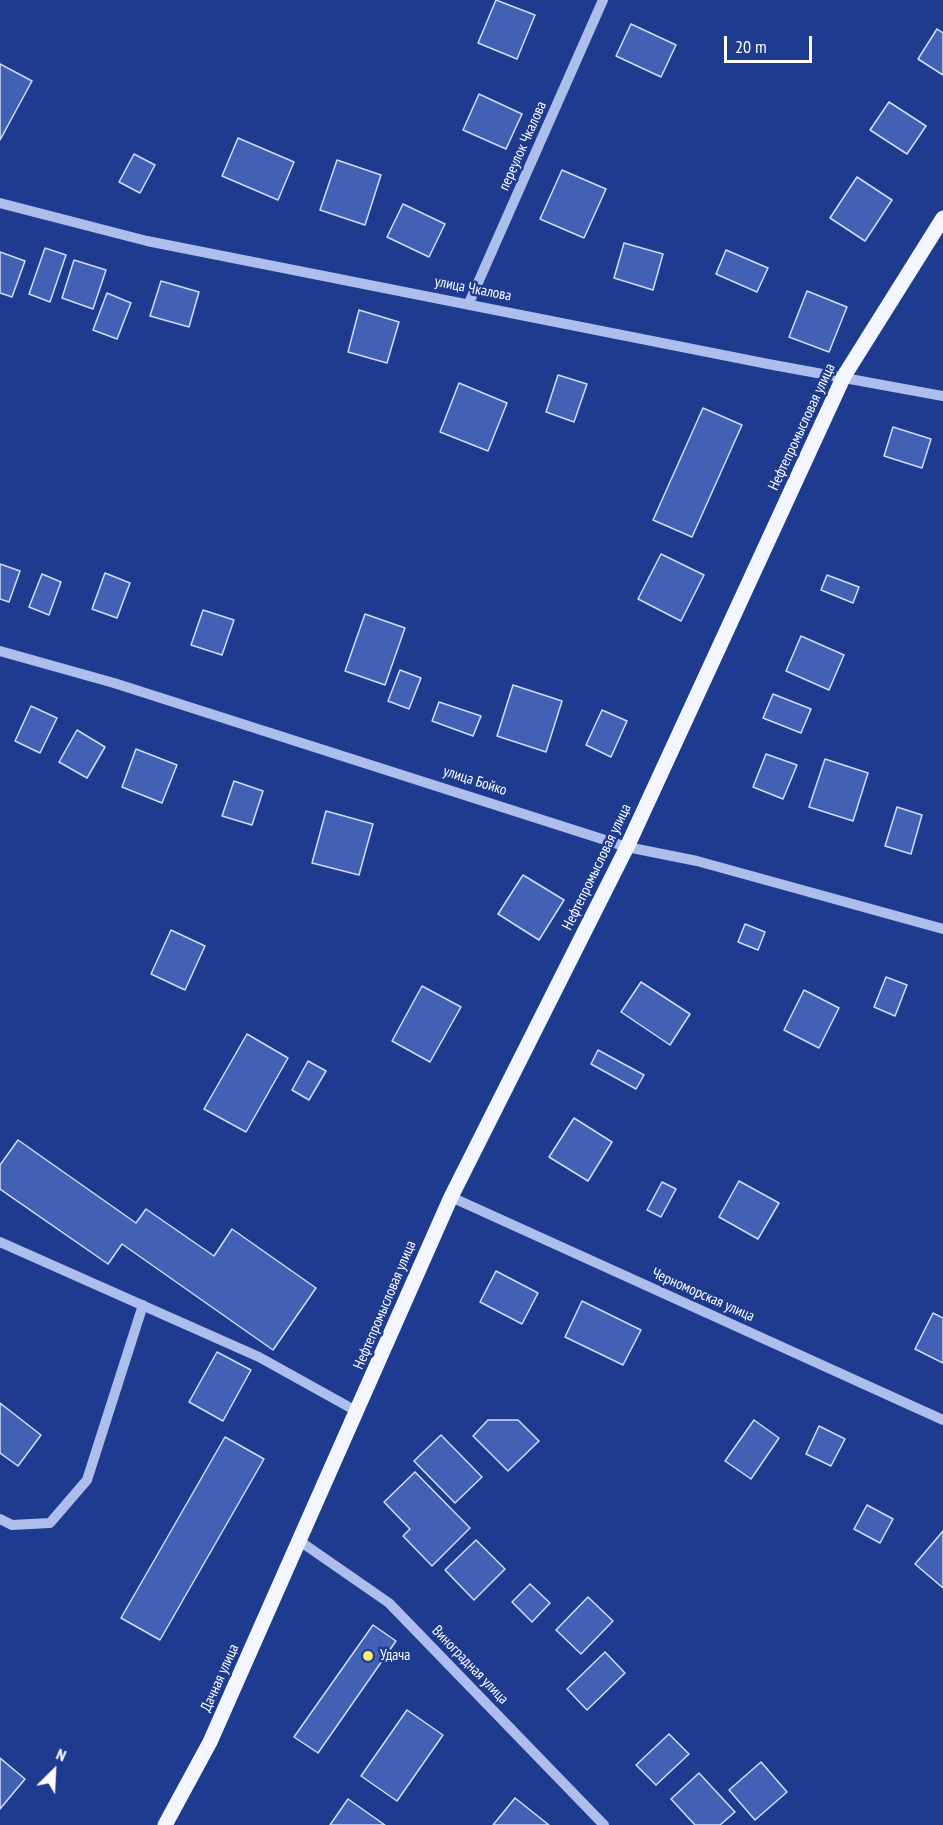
<!DOCTYPE html>
<meta charset="utf-8">
<style>
body{margin:0}
#map{position:relative;width:943px;height:1825px;overflow:hidden;background:#1e3b8f;font-family:"PT Sans Narrow",sans-serif}
canvas{display:block}
.north{position:absolute;left:24px;top:1741px;width:60px;height:60px;-webkit-text-stroke:4px #1e3b8f;paint-order:stroke;rotate:24deg;font-size:16px;font-weight:700;line-height:24px;text-align:center;color:#fff}
.north::after{content:'';display:block;margin:auto;width:21px;height:27px;background:#fff;clip-path:polygon(50% 0,100% 100%,50% 72%,0 100%)}
.scale{position:absolute;left:724px;top:36px;width:88px;height:27px;box-sizing:border-box;border:3px solid #fff;border-top:0;padding-left:8px;font-size:18px;line-height:21px;white-space:nowrap;color:#fff;-webkit-text-stroke:4px #1e3b8f;paint-order:stroke}
</style>
<div id="map">
<canvas width="943" height="1825"></canvas>
<div class="north">N</div>
<div class="scale">20 m</div>
</div>
<script>
const ctx = document.querySelector('canvas').getContext('2d');
ctx.lineJoin = 'round';
function paint(path, color) {
  ctx.fillStyle = color;
  ctx.fill(path, 'evenodd');
}
function toPath(rows) {
  const path = new Path2D();
  for (const r of rows) {
    path.moveTo(r[0], r[1]);
    for (let i = 2; i < r.length; i += 2) path.lineTo(r[i], r[i + 1]);
  }
  return path;
}
function stroke(path, color, width, dash) {
  ctx.strokeStyle = color;
  ctx.lineWidth = width;
  ctx.lineCap = dash ? 'butt' : 'round';
  ctx.setLineDash(dash || []);
  ctx.stroke(path);
}
function drawText(font, color, halo, rows, align = 'center') {
  ctx.font = font + ' "PT Sans Narrow",sans-serif';
  ctx.lineWidth = 5;
  ctx.setLineDash([]);
  ctx.textBaseline = 'middle';
  ctx.strokeStyle = halo;
  ctx.fillStyle = color;
  for (const [text, x, y, turn = 0] of rows) {
    ctx.save();
    ctx.translate(x, y);
    ctx.rotate((+turn || 0) * Math.PI / 180);
    ctx.textAlign = isNaN(turn) ? turn : align;
    if (halo) ctx.strokeText(text, 0, 0);
    ctx.fillText(text, 0, 0);
    ctx.restore();
  }
}
const building = toPath([
 [496,0,535,15,517,59,478,43,496,0],
 [631,24,676,45,661,77,616,56,631,24],
 [937,29,943,33,943,75,918,59,937,29],
 [0,64,32,81,0,140,0,64],
 [479,94,522,114,506,149,463,130,479,94],
 [889,102,926,126,907,154,870,130,889,102],
 [238,138,294,162,278,200,222,176,238,138],
 [134,154,155,165,140,193,119,182,134,154],
 [337,160,381,175,365,225,320,210,337,160],
 [562,170,606,189,584,238,540,219,562,170],
 [857,177,892,200,865,241,830,218,857,177],
 [403,204,445,224,429,257,387,237,403,204],
 [624,243,663,254,653,290,614,278,624,243],
 [45,248,66,255,50,302,29,294,45,248],
 [726,250,768,268,757,292,716,274,726,250],
 [0,252,25,261,12,297,0,293,0,252],
 [74,260,106,270,93,309,62,298,74,260],
 [161,281,199,292,189,327,150,316,161,281],
 [807,291,847,307,829,352,789,337,807,291],
 [107,293,131,303,117,339,93,330,107,293],
 [359,310,399,322,387,363,348,352,359,310],
 [558,375,587,384,574,422,546,412,558,375],
 [459,383,507,403,488,451,440,432,459,383],
 [703,408,742,425,692,537,653,520,703,408],
 [893,427,931,439,922,468,884,456,893,427],
 [661,554,704,575,681,621,638,599,661,554],
 [0,564,20,571,9,602,0,599,0,564],
 [105,573,130,583,117,618,92,609,105,573],
 [42,574,61,582,49,615,29,607,42,574],
 [827,575,859,587,853,603,821,590,827,575],
 [203,610,234,620,222,655,191,645,203,610],
 [365,614,405,628,385,685,345,671,365,614],
 [801,636,844,655,829,690,786,671,801,636],
 [400,670,421,678,409,709,388,701,400,670],
 [513,685,562,701,546,752,497,736,513,685],
 [773,694,811,709,801,733,763,718,773,694],
 [439,702,481,716,473,736,432,721,439,702],
 [31,706,57,718,40,753,15,741,31,706],
 [602,710,627,721,611,757,586,745,602,710],
 [77,730,105,747,87,778,59,762,77,730],
 [136,749,177,765,162,803,122,787,136,749],
 [766,754,797,765,783,799,753,787,766,754],
 [825,759,868,773,853,821,809,807,825,759],
 [234,781,263,791,252,825,222,816,234,781],
 [897,807,922,815,911,854,885,846,897,807],
 [326,811,373,824,359,875,312,863,326,811],
 [523,875,564,900,539,940,498,914,523,875],
 [745,924,765,932,758,950,738,942,745,924],
 [171,930,205,946,185,990,151,974,171,930],
 [886,977,907,985,895,1016,874,1007,886,977],
 [641,982,690,1014,670,1045,621,1012,641,982],
 [422,986,461,1007,430,1062,392,1041,422,986],
 [804,990,839,1008,819,1048,784,1030,804,990],
 [247,1034,288,1058,246,1132,204,1109,247,1034],
 [598,1050,644,1075,636,1089,591,1064,598,1050],
 [308,1061,326,1071,309,1100,292,1090,308,1061],
 [574,1118,612,1142,588,1181,549,1157,574,1118],
 [18,1140,136,1223,146,1209,214,1256,232,1229,316,1288,273,1350,122,1244,108,1264,0,1189,0,1165,18,1140],
 [739,1181,779,1203,758,1239,719,1217,739,1181],
 [662,1182,676,1189,661,1217,647,1210,662,1182],
 [496,1271,538,1293,522,1324,480,1302,496,1271],
 [582,1301,641,1330,623,1365,565,1337,582,1301],
 [933,1313,943,1318,943,1363,915,1349,933,1313],
 [217,1352,251,1370,223,1421,189,1402,217,1352],
 [0,1403,41,1435,18,1466,0,1453,0,1403],
 [488,1420,518,1420,539,1441,508,1471,473,1436,488,1420],
 [754,1420,779,1438,751,1479,725,1461,754,1420],
 [819,1426,845,1439,831,1466,806,1454,819,1426],
 [441,1435,482,1477,455,1503,414,1461,441,1435],
 [225,1437,264,1459,160,1640,121,1618,225,1437],
 [415,1472,470,1528,432,1566,403,1536,410,1529,384,1502,415,1472],
 [867,1505,893,1519,880,1543,854,1529,867,1505],
 [943,1531,943,1588,915,1564,943,1531],
 [476,1540,505,1569,474,1600,445,1570,476,1540],
 [530,1584,550,1603,532,1622,512,1602,530,1584],
 [588,1597,613,1621,581,1654,556,1630,588,1597],
 [373,1625,396,1641,318,1753,294,1737,373,1625],
 [605,1652,625,1673,587,1710,567,1689,605,1652],
 [407,1710,443,1735,397,1801,361,1776,407,1710],
 [669,1734,689,1754,656,1785,636,1765,669,1734],
 [0,1758,25,1779,0,1809,0,1758],
 [761,1762,787,1792,755,1820,729,1790,761,1762],
 [699,1773,735,1812,720,1825,695,1825,671,1799,699,1773],
 [515,1798,549,1825,493,1825,515,1798],
 [348,1799,385,1825,330,1825,348,1799]
]);
paint(building, '#4361b4');
stroke(building, '#d3ddf9', 1.5);
stroke(toPath([
 [0,203,147,241,768,364,943,396],
 [469,303,603,0],
 [0,651,114,683,627,847,697,861,943,929],
 [451,1197,943,1420],
 [0,1242,259,1357,358,1412],
 [0,1519,12,1525,50,1523,87,1480,143,1305],
 [301,1542,389,1603,604,1825]
]), '#adbeed', 10);
stroke(toPath([
 [165,1825,210,1742,451,1197,627,847,844,376,943,218]
]), '#f3f6ff', 15);
for (const [x, y, r, color] of [
 [368,1656,6,"#fbec6d"]
]) {
  const dot = new Path2D();
  dot.arc(x, y, r, 0, 2 * Math.PI);
  ctx.fillStyle = color;
  ctx.fill(dot);
  stroke(dot, '#1e3b8f', 2);
}
drawText('15px', '#fff', '#1e3b8f', [
 ["переулок Чкалова",523,146,-66],
 ["улица Чкалова",473,289,11],
 ["Нефтепромысловая улица",802,427,-65],
 ["улица Бойко",475,781,18],
 ["Нефтепромысловая улица",597,867,-64],
 ["Черноморская улица",703,1295,24],
 ["Нефтепромысловая улица",385,1305,-67],
 ["Виноградная улица",470,1665,46],
 ["Дачная улица",220,1678,-66]
]);
drawText('15px', '#fff', '#1e3b8f', [
 ["Удача",380,1656]
], 'left');
</script>
